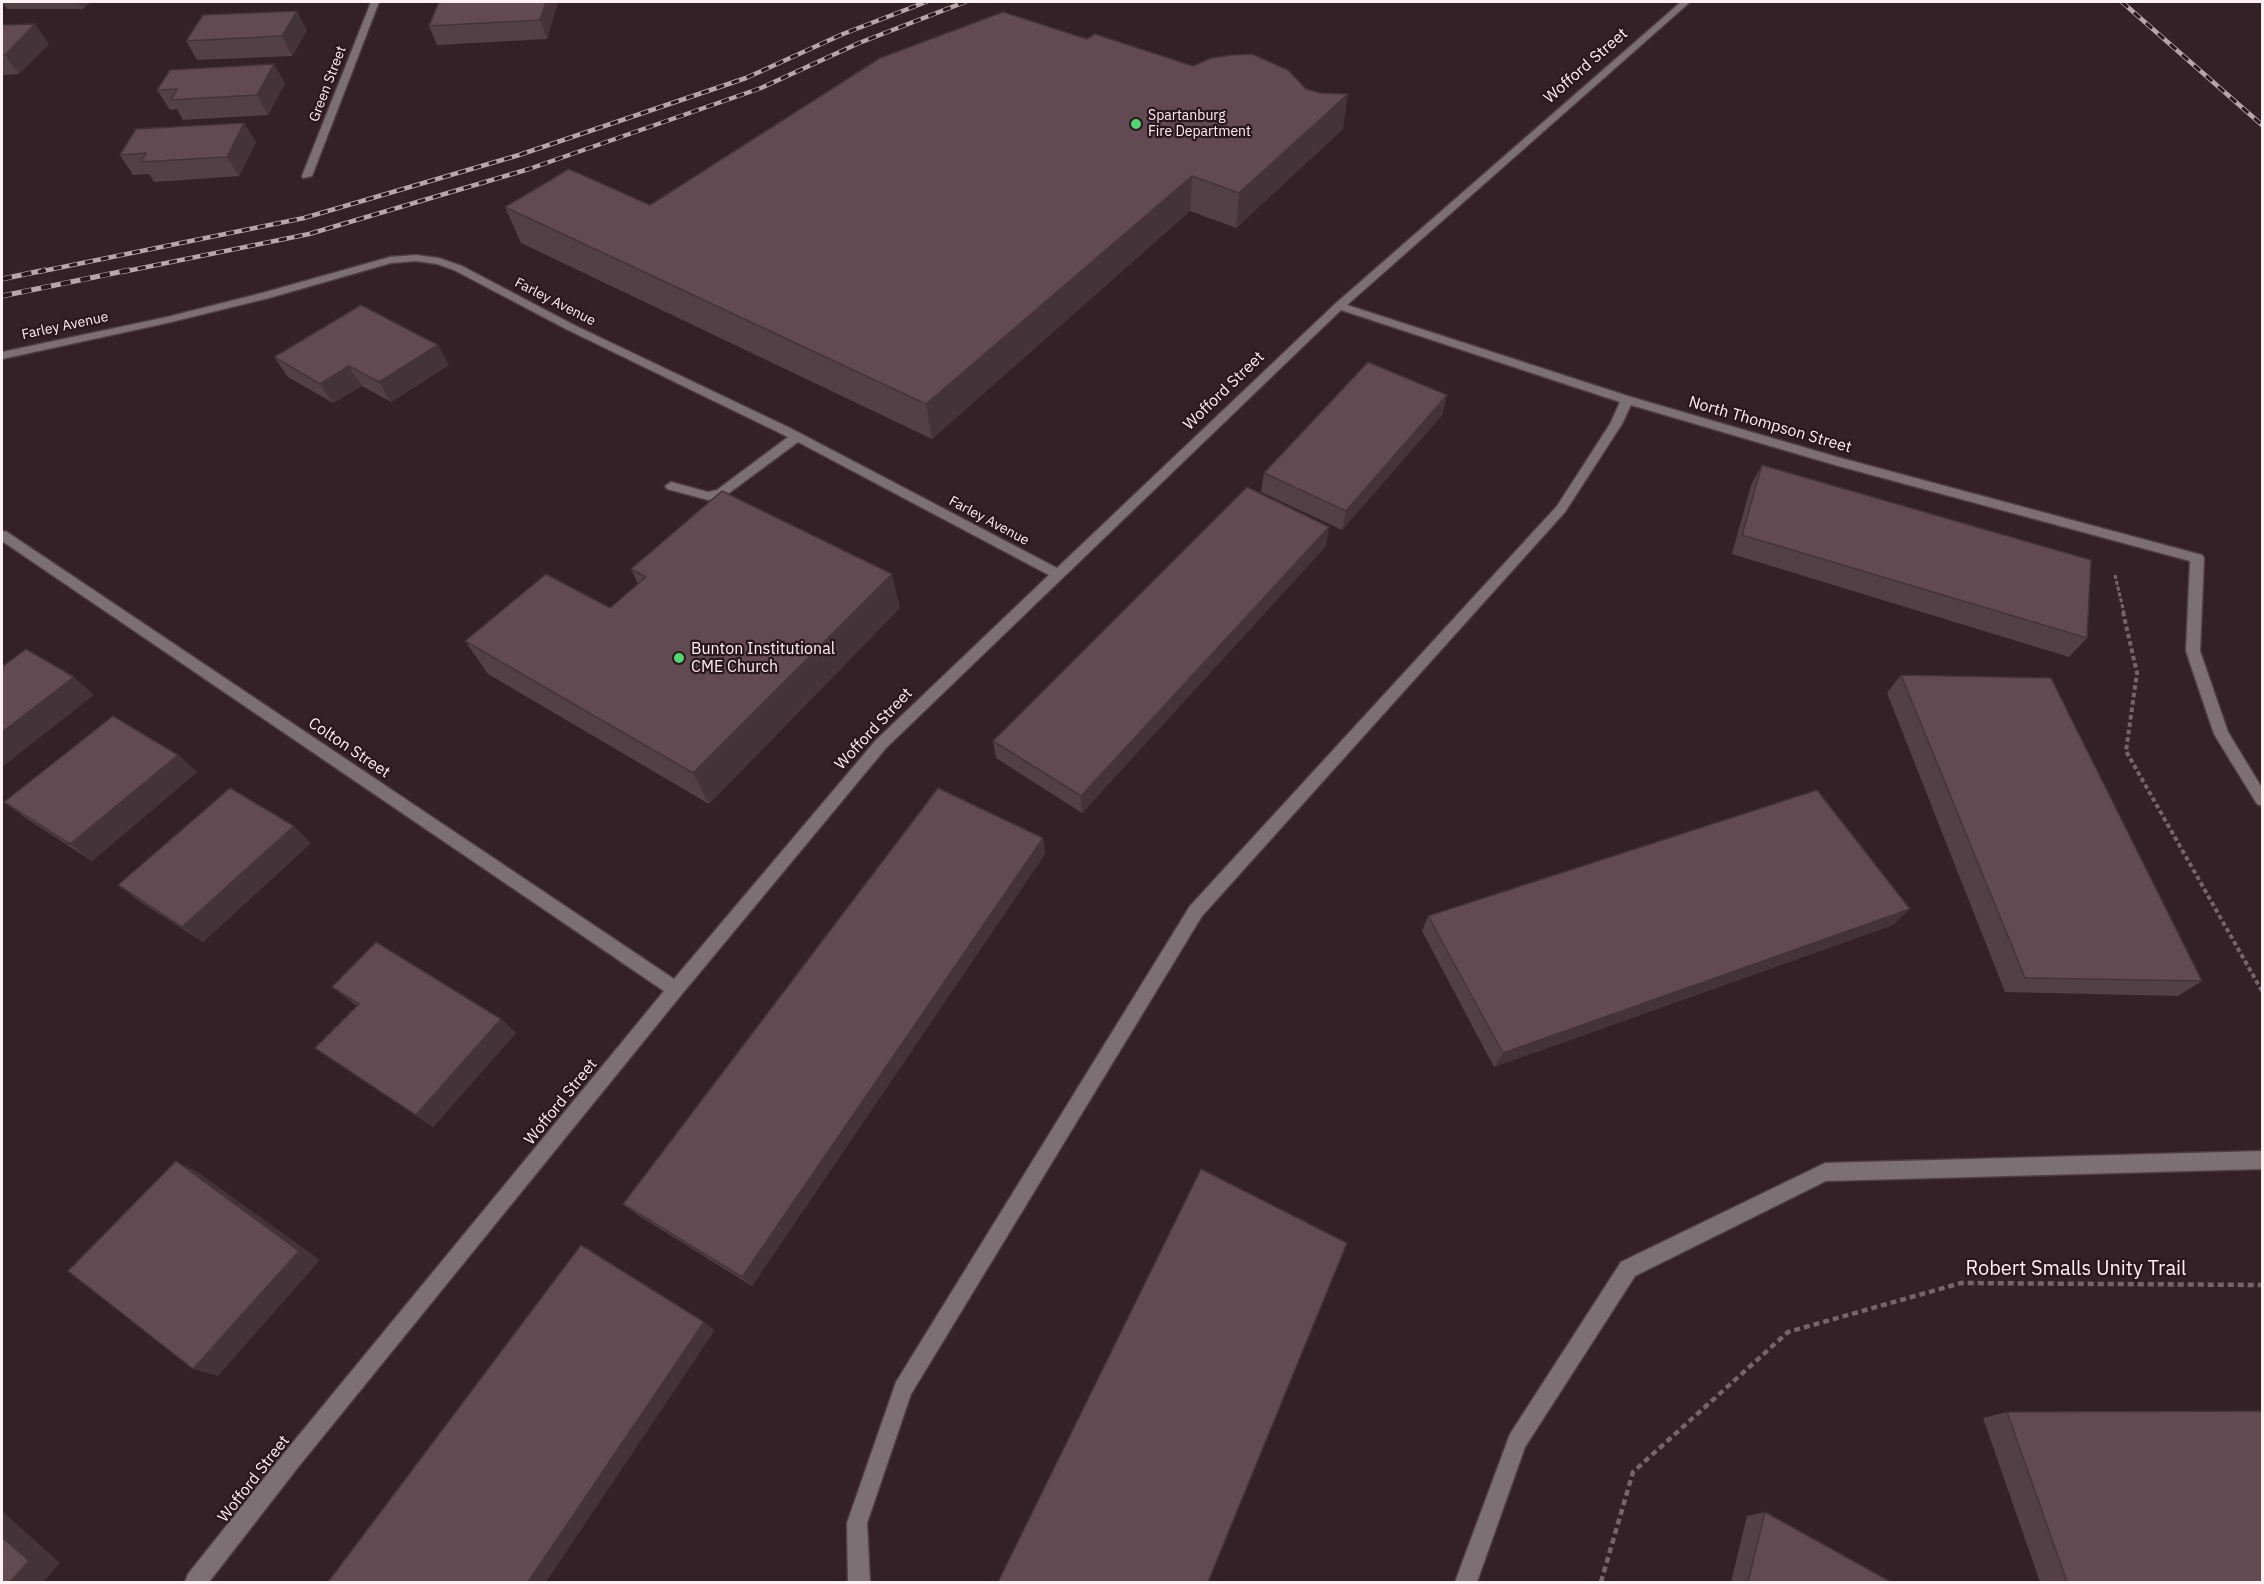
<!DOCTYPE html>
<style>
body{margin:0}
#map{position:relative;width:2264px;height:1584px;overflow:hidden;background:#342027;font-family:"IBM Plex Sans",sans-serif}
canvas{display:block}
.frame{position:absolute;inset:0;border:3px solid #fff0f4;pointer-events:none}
</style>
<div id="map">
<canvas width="2264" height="1584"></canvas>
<div class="frame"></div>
</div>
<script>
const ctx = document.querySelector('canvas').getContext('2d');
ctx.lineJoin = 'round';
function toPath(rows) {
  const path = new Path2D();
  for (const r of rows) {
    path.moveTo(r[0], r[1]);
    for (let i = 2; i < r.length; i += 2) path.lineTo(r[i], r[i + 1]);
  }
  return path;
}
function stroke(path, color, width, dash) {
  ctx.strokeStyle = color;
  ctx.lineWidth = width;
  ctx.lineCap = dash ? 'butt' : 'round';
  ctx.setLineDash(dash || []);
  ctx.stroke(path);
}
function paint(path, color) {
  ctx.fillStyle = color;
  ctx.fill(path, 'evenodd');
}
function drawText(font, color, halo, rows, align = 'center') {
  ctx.font = font + ' "IBM Plex Sans",sans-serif';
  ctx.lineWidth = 4.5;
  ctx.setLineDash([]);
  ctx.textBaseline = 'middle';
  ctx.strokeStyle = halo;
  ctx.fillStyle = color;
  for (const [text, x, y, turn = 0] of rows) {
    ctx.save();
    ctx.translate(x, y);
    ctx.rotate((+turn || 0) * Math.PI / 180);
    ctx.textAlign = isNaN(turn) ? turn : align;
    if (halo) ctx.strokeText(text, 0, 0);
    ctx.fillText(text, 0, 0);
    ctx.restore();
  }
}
const minor = toPath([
 [371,2,379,2,312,176,303,178,302,176,371,2],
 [1681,2,1690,2,1347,305,1631,397,1837,457,2202,555,2204,558,2200,651,2228,732,2262,788,2262,806,2257,804,2214,734,2186,651,2190,561,1835,465,1631,405,1622,424,1565,512,1202,916,911,1394,867,1523,870,1582,848,1582,847,1523,896,1382,1190,906,1557,506,1610,424,1620,402,1341,310,886,748,682,994,299,1466,209,1582,185,1582,188,1574,285,1452,664,991,2,541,2,531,7,532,674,979,876,740,1049,575,798,442,725,496,708,500,667,489,665,486,671,482,708,492,717,490,788,437,566,329,454,270,437,264,416,261,391,263,269,298,167,323,2,359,2,352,167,317,262,293,390,257,416,255,439,258,462,266,574,325,790,428,1057,568,1335,304,1681,2],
 [2262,1151,2262,1169,1826,1181,1635,1276,1525,1447,1477,1582,1455,1582,1510,1434,1621,1262,1825,1163,2262,1151]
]);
stroke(minor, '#503d44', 3);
stroke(toPath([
 [2115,575,2124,613]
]), '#76646a', 3, [4, 2]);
stroke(toPath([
 [2123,612,2137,673,2126,751,2262,991]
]), '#76646a', 4, [4.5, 3]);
stroke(toPath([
 [1601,1582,1633,1472,1788,1332,1961,1283,2262,1285]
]), '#76646a', 4.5, [6, 4]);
paint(minor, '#7c7074');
const railFar1 = toPath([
 [2122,2,2262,125],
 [38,272,304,218,519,155,746,78,843,34,926,2],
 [122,272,309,234,529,169,761,88,859,43,965,2]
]);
const rail = toPath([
 [2,279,45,270],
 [2,296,129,270]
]);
stroke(railFar1, '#b6a5aa', 4.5);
stroke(rail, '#b6a5aa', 5);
stroke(railFar1, '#2a171d', 3, [8]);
stroke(rail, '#2a171d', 4, [10]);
paint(toPath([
 [2,2,91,2,83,9,7,9],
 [439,2,558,2,547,39,437,45,429,26],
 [2,25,49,44,19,74,2,75],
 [307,30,292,56,197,60,186,41],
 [285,83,268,115,183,120,177,109,170,110,157,90],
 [244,123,256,142,239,176,154,182,149,174,133,175,120,155],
 [1343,129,1236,228,1190,211,932,439,521,243,505,207,650,205],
 [274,357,449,365,391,402,362,386,333,403,288,377],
 [1447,395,1442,415,1342,530,1261,492,1264,473],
 [1762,465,2087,638,2069,657,1732,554,1751,485],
 [1326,546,1082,813,996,758,993,741],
 [631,569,900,608,709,804,488,674,465,641,610,608,638,584],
 [1901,675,2202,981,2178,996,2005,992,1887,693],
 [178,755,197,772,92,861,27,819,4,802],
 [1043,838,1045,854,752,1286,636,1214,623,1204],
 [311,843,203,942,139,901,118,885],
 [1428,916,1893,925,1494,1067,1422,931],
 [332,987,501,1019,516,1033,433,1127,315,1048,357,1006],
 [2007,1412,2262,1582,2040,1582,1983,1418],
 [1765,1512,1891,1582,1731,1582,1747,1516]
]), '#534046');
paint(toPath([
 [78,2,91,2,83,9],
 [546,2,558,2,547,39,540,20],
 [297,11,307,30,292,56,282,36],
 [35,24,49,44,19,74,5,55],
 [274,64,285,83,268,115,257,95],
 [1348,94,1343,129,1236,228,1239,193],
 [244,123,256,142,239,176,227,157],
 [1192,176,1190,211,932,439,926,404],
 [438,345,449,365,391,402,379,382],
 [349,366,362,386,333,403,320,384],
 [1447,395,1442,415,1342,530,1346,511],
 [1329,527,1326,546,1082,813,1081,796],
 [892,574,900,608,709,804,693,773],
 [74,677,94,695,2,767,2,732],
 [178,755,197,772,92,861,70,844],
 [294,826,311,843,203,942,182,927],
 [1043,838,1045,854,752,1286,742,1277],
 [1910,909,1893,925,1494,1067,1503,1053],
 [501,1019,516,1033,433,1127,416,1115],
 [176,1161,199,1173,320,1260,218,1376,193,1369],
 [704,1322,715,1330,546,1582,528,1582],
 [2,1511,60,1563,43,1582,10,1582,2,1537]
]), '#443439');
const building = toPath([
 [439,2,546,2,540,20,429,26,439,2],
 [297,11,282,36,186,41,203,15,297,11],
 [1003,12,1087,39,1095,34,1193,66,1211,58,1231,55,1252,54,1288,70,1306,89,1321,93,1348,94,1239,193,1192,176,926,404,505,207,569,169,650,205,880,58,1003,12],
 [35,24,5,55,2,55,2,25,35,24],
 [274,64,257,95,171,100,177,89,157,90,170,70,274,64],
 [244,123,227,157,141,162,146,153,120,155,136,129,244,123],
 [361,305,438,345,379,382,349,366,320,384,274,357,361,305],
 [1368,362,1447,395,1346,511,1264,473,1368,362],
 [1762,465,2091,560,2087,638,1742,535,1762,465],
 [1247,487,1329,527,1081,796,993,741,1247,487],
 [722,491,892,574,693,773,465,641,546,574,610,608,646,577,631,569,722,491],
 [26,649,74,677,2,732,2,667,26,649],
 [1901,675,2051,678,2202,981,2025,978,1901,675],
 [113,716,178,755,70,844,4,802,113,716],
 [230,788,294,826,182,927,118,885,230,788],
 [938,788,1043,838,742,1277,623,1204,938,788],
 [1817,790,1910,909,1503,1053,1428,916,1817,790],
 [376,942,501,1019,416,1115,315,1048,359,1004,332,987,376,942],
 [176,1161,299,1251,193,1369,68,1271,176,1161],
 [1201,1169,1347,1243,1208,1582,998,1582,1201,1169],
 [581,1245,704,1322,528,1582,328,1582,581,1245],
 [2262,1411,2262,1582,2067,1582,2007,1412,2262,1411],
 [1765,1512,1891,1582,1748,1582,1765,1512],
 [2,1537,29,1561,10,1582,2,1582,2,1537]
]);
paint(building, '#614a51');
stroke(building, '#443439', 1.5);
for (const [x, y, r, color] of [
 [1136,124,6,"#52d673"],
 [679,658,6,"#52d673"]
]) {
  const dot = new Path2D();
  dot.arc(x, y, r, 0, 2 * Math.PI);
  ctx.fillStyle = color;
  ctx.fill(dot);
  stroke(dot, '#2a171d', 2);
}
drawText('14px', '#fff0f4', '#2a171d', [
 ["Green Street",328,84,-69],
 ["Farley Avenue",555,302,27],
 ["Farley Avenue",65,326,-12],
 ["Farley Avenue",989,521,28]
]);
drawText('14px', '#fff0f4', '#2a171d', [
 ["Spartanburg",1148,116],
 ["Fire Department",1148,132]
], 'left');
drawText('16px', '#fff0f4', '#2a171d', [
 ["Wofford Street",1586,66,-41],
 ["Wofford Street",1224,391,-44],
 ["North Thompson Street",1770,425,16],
 ["Wofford Street",874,729,-47],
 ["Colton Street",349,748,34],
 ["Wofford Street",561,1102,-51],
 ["Wofford Street",254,1479,-52]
]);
drawText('16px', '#fff0f4', '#2a171d', [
 ["Bunton Institutional",691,649],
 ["CME Church",691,667]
], 'left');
drawText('20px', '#fff0f4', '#2a171d', [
 ["Robert Smalls Unity Trail",2076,1269]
]);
</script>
